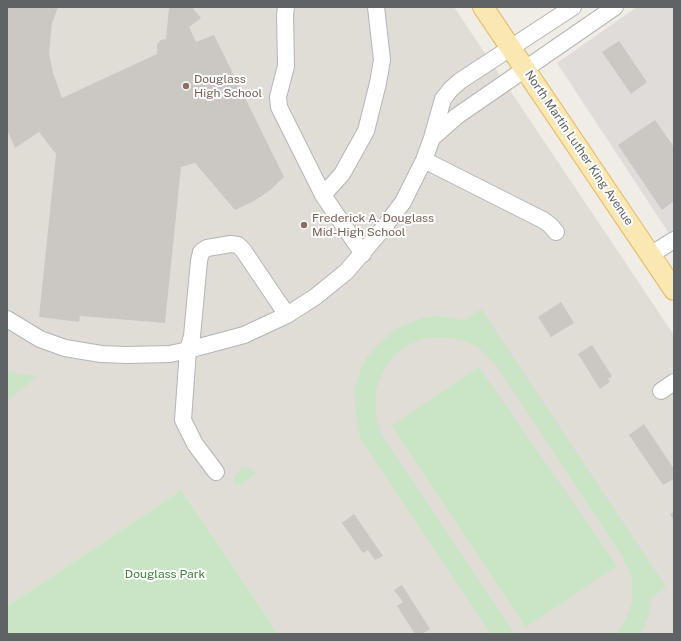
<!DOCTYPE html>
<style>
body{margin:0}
#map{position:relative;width:681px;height:641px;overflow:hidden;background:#f0ede7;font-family:"Public Sans",sans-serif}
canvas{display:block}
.frame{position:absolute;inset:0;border:8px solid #5f6366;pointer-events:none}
</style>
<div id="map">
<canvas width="681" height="641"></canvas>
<div class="frame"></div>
</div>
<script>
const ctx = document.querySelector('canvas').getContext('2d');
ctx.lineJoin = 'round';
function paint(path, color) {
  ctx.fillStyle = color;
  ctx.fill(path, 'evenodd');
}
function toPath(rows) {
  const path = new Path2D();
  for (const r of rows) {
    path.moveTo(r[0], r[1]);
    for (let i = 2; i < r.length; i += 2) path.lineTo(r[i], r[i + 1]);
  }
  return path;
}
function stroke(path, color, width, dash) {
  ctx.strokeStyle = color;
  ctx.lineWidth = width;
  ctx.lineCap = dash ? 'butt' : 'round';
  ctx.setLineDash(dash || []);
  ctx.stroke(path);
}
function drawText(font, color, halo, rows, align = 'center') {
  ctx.font = font + ' "Public Sans",sans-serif';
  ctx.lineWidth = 4;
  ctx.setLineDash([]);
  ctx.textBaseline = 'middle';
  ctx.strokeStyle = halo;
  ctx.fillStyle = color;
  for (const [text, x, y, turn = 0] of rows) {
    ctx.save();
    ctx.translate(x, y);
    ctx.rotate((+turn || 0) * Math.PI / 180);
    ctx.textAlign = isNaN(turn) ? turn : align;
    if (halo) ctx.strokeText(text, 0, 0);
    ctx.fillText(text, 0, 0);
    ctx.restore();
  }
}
paint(toPath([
 [637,7,674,7,674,241,557,63]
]), '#dfdcd9');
paint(toPath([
 [7,7,454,7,674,335,674,634,278,634,181,490,7,606]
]), '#e0dcd6');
paint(toPath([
 [481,309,666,587,651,598,649,613,641,634,616,634,625,622,632,603,632,579,624,559,497,366,479,348,467,342,452,338,425,338,410,344,396,354,386,366,380,378,376,390,376,414,381,434,515,634,491,634,360,438,356,415,354,391,361,368,368,356,376,347,395,329,425,317,437,316,465,320],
 [479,367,617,566,526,627,392,426],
 [7,372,36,376,36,377,7,401],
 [244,468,253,469,255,472,255,474,239,485,237,485,235,483,234,478,236,474],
 [181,490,278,634,7,634,7,606]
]), '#c9e5c6');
paint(toPath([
 [7,7,58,7,52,23,49,53,53,73,62,98,157,54,157,44,161,40,166,39,169,7,194,7,193,9,201,18,189,27,196,42,214,35,284,177,269,191,254,201,235,210,195,163,181,167,165,323,80,316,79,322,39,317,56,154,39,132,15,148,7,130],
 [619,41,647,82,631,94,602,52],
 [655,120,674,147,674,201,662,210,618,145],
 [561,302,574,323,551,337,538,317],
 [592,345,612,376,608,379,610,382,600,389,578,354],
 [644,424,674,469,674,479,663,485,629,435],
 [674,512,674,521,670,514],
 [354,514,383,556,375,560,368,550,363,553,342,523],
 [402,585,430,629,422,634,415,634,397,606,403,602,394,590]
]), '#cbc8c4');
const minor = toPath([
 [286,7,285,15,286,66,278,97,279,107,323,195,363,254],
 [432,138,457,116,615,7],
 [424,160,543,220,550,225,556,232],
 [323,195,342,174,366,131,378,83,382,60,376,7],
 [650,255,674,240],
 [7,319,40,339,65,348,101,354,126,355,170,354,188,350,244,335,287,315,315,297,346,272,381,231,403,202,424,160,432,138,443,99,451,89,460,81,573,7],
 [661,391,674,382],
 [216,472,195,444,183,420,188,350,192,336,199,261,201,252,207,248,231,244,238,245,243,250,287,315]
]);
const major = toPath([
 [483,7,674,290]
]);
stroke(minor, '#b2b5b8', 18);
stroke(major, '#e9b868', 22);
stroke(minor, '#fff', 16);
stroke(major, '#fae8b2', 20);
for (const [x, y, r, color] of [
 [186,86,4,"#8d6e63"],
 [304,225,4,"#8d6e63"]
]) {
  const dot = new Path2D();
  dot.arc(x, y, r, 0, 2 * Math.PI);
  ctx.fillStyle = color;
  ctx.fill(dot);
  stroke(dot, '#fff', 1.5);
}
drawText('12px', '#785e54', '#fff', [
 ["Douglass",194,79],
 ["High School",194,93],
 ["Frederick A. Douglass",312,218],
 ["Mid-High School",312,232]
], 'left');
drawText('12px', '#5f6366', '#fff', [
 ["North Martin Luther King Avenue",579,148,56]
]);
drawText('12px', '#3e813b', '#fff', [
 ["Douglass Park",165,574]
]);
</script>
